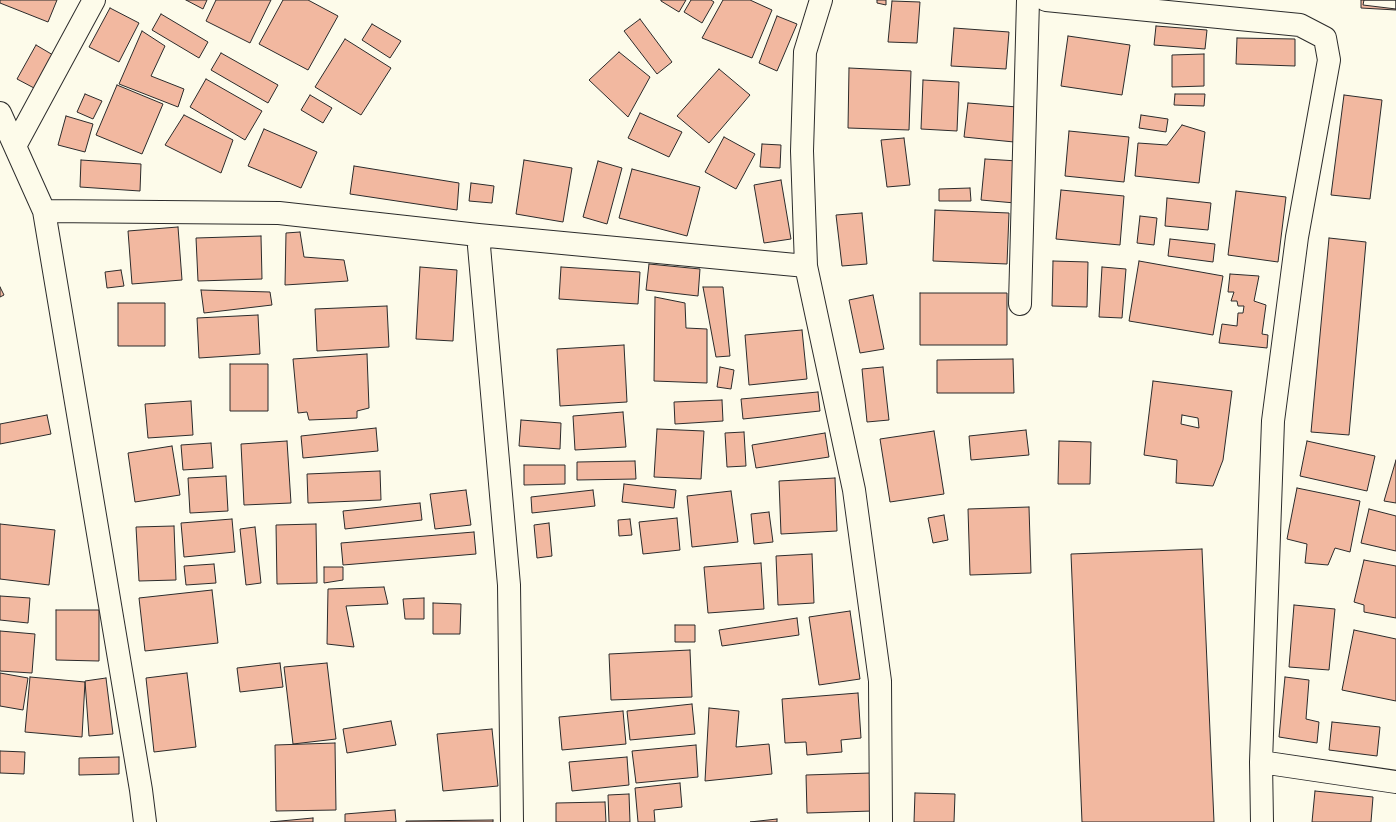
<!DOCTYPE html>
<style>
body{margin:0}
canvas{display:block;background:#fdfbea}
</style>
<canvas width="1396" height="822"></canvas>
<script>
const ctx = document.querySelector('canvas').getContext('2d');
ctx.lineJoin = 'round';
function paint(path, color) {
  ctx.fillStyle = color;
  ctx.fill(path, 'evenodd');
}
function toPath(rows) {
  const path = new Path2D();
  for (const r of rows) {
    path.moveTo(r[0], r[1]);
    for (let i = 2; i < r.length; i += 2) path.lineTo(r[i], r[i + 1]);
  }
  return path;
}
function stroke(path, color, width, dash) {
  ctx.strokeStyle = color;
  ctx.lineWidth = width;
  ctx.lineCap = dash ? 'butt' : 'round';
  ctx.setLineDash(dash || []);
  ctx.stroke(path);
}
const building = toPath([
 [0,0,57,0,48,22,0,3,0,0],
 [186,0,207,0,203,9,186,0],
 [216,0,271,0,250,43,206,21,216,0],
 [283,0,308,0,338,16,308,70,259,44,283,0],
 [661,0,686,0,679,12,661,1,661,0],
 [691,0,711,0,714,2,702,23,684,12,691,0],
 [723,0,750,0,772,10,752,58,702,38,723,0],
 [877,0,886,0,886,5,877,3,877,0],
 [1361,0,1396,0,1396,10,1361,8,1361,0],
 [1364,0,1396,0,1396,9,1363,5,1364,0],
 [892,1,920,2,917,43,888,42,892,1],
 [110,8,139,23,119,62,89,47,110,8],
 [161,14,208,42,199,58,152,30,161,14],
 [777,16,797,24,777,71,759,63,777,16],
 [640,19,672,62,657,74,624,31,640,19],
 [372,24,401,41,390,58,362,40,372,24],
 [1156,26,1207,30,1205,49,1154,45,1156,26],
 [954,28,1009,32,1006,69,951,66,954,28],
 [142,31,165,46,151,76,184,89,178,107,119,84,142,31],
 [1068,36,1130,45,1122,95,1061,86,1068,36],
 [1237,38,1295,39,1295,66,1236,64,1237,38],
 [345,39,391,68,361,115,315,87,345,39],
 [36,45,53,55,34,88,17,79,36,45],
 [619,52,650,77,628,117,589,80,619,52],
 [221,53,278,85,268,103,211,70,221,53],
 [1204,54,1204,86,1172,87,1172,55,1204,54],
 [849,68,911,71,909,130,848,128,849,68],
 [719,69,750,95,709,143,677,116,719,69],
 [206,79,262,111,245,140,190,107,206,79],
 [923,80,959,82,957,131,921,129,923,80],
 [117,85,163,104,142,154,96,135,117,85],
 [85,94,102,101,93,119,77,112,85,94],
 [1175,94,1205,94,1204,106,1174,105,1175,94],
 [310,95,332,108,323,123,301,110,310,95],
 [1344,95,1382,100,1370,199,1331,195,1344,95],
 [968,103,1017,107,1014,142,964,137,968,103],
 [640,113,682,132,669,157,628,138,640,113],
 [184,115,233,140,221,173,165,145,184,115],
 [1141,115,1168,119,1166,132,1139,128,1141,115],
 [66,116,93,124,85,152,58,145,66,116],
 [1182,125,1205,132,1199,183,1135,176,1138,143,1167,145,1182,125],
 [264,129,317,152,301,188,248,166,264,129],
 [1069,131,1129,137,1124,182,1065,176,1069,131],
 [724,137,755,154,736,189,705,172,724,137],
 [904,138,910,185,887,187,881,140,904,138],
 [762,144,781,145,780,168,760,167,762,144],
 [985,159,1018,161,1015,203,981,200,985,159],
 [81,160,141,164,140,191,80,187,81,160],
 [524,160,572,168,563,222,516,214,524,160],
 [598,161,622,168,607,224,583,217,598,161],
 [354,166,459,183,457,210,350,194,354,166],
 [632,169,700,187,687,236,619,218,632,169],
 [781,180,791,239,764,243,754,185,781,180],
 [471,183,494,186,492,203,469,201,471,183],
 [970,188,971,201,939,201,939,189,970,188],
 [1061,190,1124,196,1120,245,1056,239,1061,190],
 [1236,191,1286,197,1278,262,1228,255,1236,191],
 [1167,198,1211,203,1208,230,1165,226,1167,198],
 [935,210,1009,213,1007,264,933,261,935,210],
 [862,213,867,264,842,266,836,215,862,213],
 [1140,216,1157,218,1154,245,1137,243,1140,216],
 [178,227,182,280,132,284,128,231,178,227],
 [300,232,304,257,344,260,348,281,285,285,286,233,300,232],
 [261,236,262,279,198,281,196,238,261,236],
 [1329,238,1366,242,1349,435,1311,432,1329,238],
 [1170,239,1215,244,1213,262,1168,256,1170,239],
 [1053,261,1088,262,1087,307,1052,306,1053,261],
 [1139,261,1223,276,1213,335,1129,321,1139,261],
 [649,264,700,269,698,296,646,290,649,264],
 [420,267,457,270,453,341,416,339,420,267],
 [561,267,640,272,638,304,559,299,561,267],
 [1102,267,1126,269,1122,318,1099,317,1102,267],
 [121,270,124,286,107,288,105,272,121,270],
 [1230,274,1259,276,1254,301,1266,305,1262,334,1268,335,1267,348,1219,343,1222,324,1237,326,1238,313,1243,313,1244,306,1238,306,1237,301,1231,301,1234,292,1228,292,1230,274],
 [0,287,4,295,0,297,0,287],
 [703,287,723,287,730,356,716,357,703,287],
 [201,290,270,292,272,305,204,313,201,290],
 [920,293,1007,293,1007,345,920,345,920,293],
 [873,295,884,349,860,353,849,300,873,295],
 [655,297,685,303,686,328,707,329,707,383,654,381,655,297],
 [118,303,165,303,165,346,118,346,118,303],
 [387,306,389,347,317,351,315,309,387,306],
 [258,315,260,354,199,358,197,318,258,315],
 [802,330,807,379,749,385,745,335,802,330],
 [624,345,627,402,560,406,557,349,624,345],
 [367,354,369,408,357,411,357,418,309,420,307,412,298,413,293,359,367,354],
 [1013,359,1014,393,937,393,937,360,1013,359],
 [230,364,268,364,268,411,230,411,230,364],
 [720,367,734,370,731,389,717,387,720,367],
 [883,367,889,420,867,422,862,369,883,367],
 [1153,381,1232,391,1223,460,1213,486,1176,483,1177,460,1144,455,1153,381],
 [1182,415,1198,418,1199,428,1181,424,1182,415],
 [818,392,820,411,743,419,741,399,818,392],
 [722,400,723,421,675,424,674,402,722,400],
 [191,401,193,435,148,438,145,404,191,401],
 [623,412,626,447,575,450,573,416,623,412],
 [47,415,51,434,0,444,0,424,47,415],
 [521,420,561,423,560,449,519,446,521,420],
 [376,428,378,451,303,458,301,436,376,428],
 [657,429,704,431,701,479,654,477,657,429],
 [1026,430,1029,455,971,460,969,436,1026,430],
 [934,431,944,494,890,502,880,439,934,431],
 [744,432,746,466,727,467,725,433,744,432],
 [825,433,829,457,756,468,752,445,825,433],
 [287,441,291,503,244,505,241,444,287,441],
 [1059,441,1091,442,1090,484,1058,484,1059,441],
 [1307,441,1375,456,1367,491,1300,476,1307,441],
 [211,443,213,468,183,470,181,445,211,443],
 [172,446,180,495,135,502,128,453,172,446],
 [1396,460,1396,503,1384,501,1396,460],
 [635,461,636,479,577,480,577,462,635,461],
 [524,465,565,465,565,484,524,485,524,465],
 [380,471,381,500,308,503,307,474,380,471],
 [226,476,228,511,190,513,188,478,226,476],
 [835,478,837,531,781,534,779,481,835,478],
 [624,484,676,490,674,508,622,502,624,484],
 [1297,488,1360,501,1350,552,1335,548,1328,565,1305,563,1307,544,1287,539,1297,488],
 [466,490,471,525,435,529,430,494,466,490],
 [593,490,595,506,532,513,531,497,593,490],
 [731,491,738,542,692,547,687,496,731,491],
 [420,503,422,520,345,529,343,511,420,503],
 [1029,507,1031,573,970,575,968,509,1029,507],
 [1369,509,1396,516,1396,551,1361,543,1369,509],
 [769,512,773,542,754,544,751,514,769,512],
 [944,515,948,540,933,543,928,518,944,515],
 [677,518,680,550,643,554,639,522,677,518],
 [232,519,235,552,184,557,181,523,232,519],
 [630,519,632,535,619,536,618,520,630,519],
 [549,523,552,556,537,558,534,525,549,523],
 [0,524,55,530,49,585,0,579,0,524],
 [316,524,317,583,277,584,276,525,316,524],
 [174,526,176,580,139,581,136,527,174,526],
 [255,527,261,583,246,585,240,529,255,527],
 [474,532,476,554,343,565,341,543,474,532],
 [1202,549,1214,822,1082,822,1071,554,1202,549],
 [812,554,814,603,778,605,776,556,812,554],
 [1364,560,1396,566,1396,618,1364,612,1364,605,1354,602,1364,560],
 [761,563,764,609,708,613,704,567,761,563],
 [214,564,216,583,186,585,184,566,214,564],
 [324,567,343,567,343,580,324,583,324,567],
 [384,587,388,604,346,606,354,647,327,644,328,589,384,587],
 [212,590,218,643,145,651,139,598,212,590],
 [0,596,30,598,28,623,0,620,0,596],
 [424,598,424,619,405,619,403,599,424,598],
 [433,603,461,604,460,634,433,634,433,603],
 [1294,605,1335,609,1329,670,1289,667,1294,605],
 [56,610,99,610,99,661,56,660,56,610],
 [850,611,860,679,819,685,809,617,850,611],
 [797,618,799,635,722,646,719,630,797,618],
 [675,625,695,625,695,642,675,642,675,625],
 [1354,630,1396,639,1396,701,1342,690,1354,630],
 [0,631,35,634,32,673,0,671,0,631],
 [690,650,692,697,611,700,609,654,690,650],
 [280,663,283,687,240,692,237,668,280,663],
 [327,663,336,739,293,744,284,667,327,663],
 [0,673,28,678,23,710,0,706,0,673],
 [187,673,196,747,154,752,146,678,187,673],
 [30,677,85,682,82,737,25,732,30,677],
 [1285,677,1309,680,1306,719,1319,722,1317,743,1279,737,1285,677],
 [106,678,113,734,89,736,85,681,106,678],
 [858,693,861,738,841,740,842,752,807,755,806,742,785,743,782,699,858,693],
 [692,704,695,734,630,740,627,711,692,704],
 [709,708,739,711,736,747,769,744,772,774,705,781,709,708],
 [623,711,626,744,562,750,559,717,623,711],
 [391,721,396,745,347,753,343,729,391,721],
 [1332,722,1380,727,1377,756,1329,750,1332,722],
 [492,729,498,786,443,791,437,734,492,729],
 [335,743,336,810,276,811,275,745,335,743],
 [696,745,698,777,636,783,632,751,696,745],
 [0,751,25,752,24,774,0,773,0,751],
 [119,757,119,774,79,775,79,758,119,757],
 [627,757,629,785,572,791,569,762,627,757],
 [871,773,872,811,807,813,806,775,871,773],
 [680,783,682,807,654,810,655,822,638,822,635,788,680,783],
 [1315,791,1373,797,1371,822,1312,822,1315,791],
 [915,793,955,794,954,822,914,822,915,793],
 [629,794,630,822,609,822,608,795,629,794],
 [605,802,606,822,556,822,556,803,605,802],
 [395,810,396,822,345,822,345,814,395,810],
 [313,818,313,822,270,822,313,818],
 [777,819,777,822,750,822,777,819],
 [493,820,493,822,406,822,406,821,493,820]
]);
paint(building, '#f2b8a0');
stroke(building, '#2b2b2b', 1);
const minor = toPath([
 [821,0,805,52,802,151,806,266,854,490,880,681,881,822],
 [1046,0,1300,25,1325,38,1329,60,1297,237,1273,421,1261,762,1262,822],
 [0,113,44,211,141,790,145,822],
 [15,146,94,0],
 [44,211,279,213,478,235,806,266],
 [478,235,509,585,512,822],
 [1020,304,1028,0],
 [1261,762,1396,782]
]);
stroke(minor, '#2b2b2b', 24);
stroke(minor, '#fdfbea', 22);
</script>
